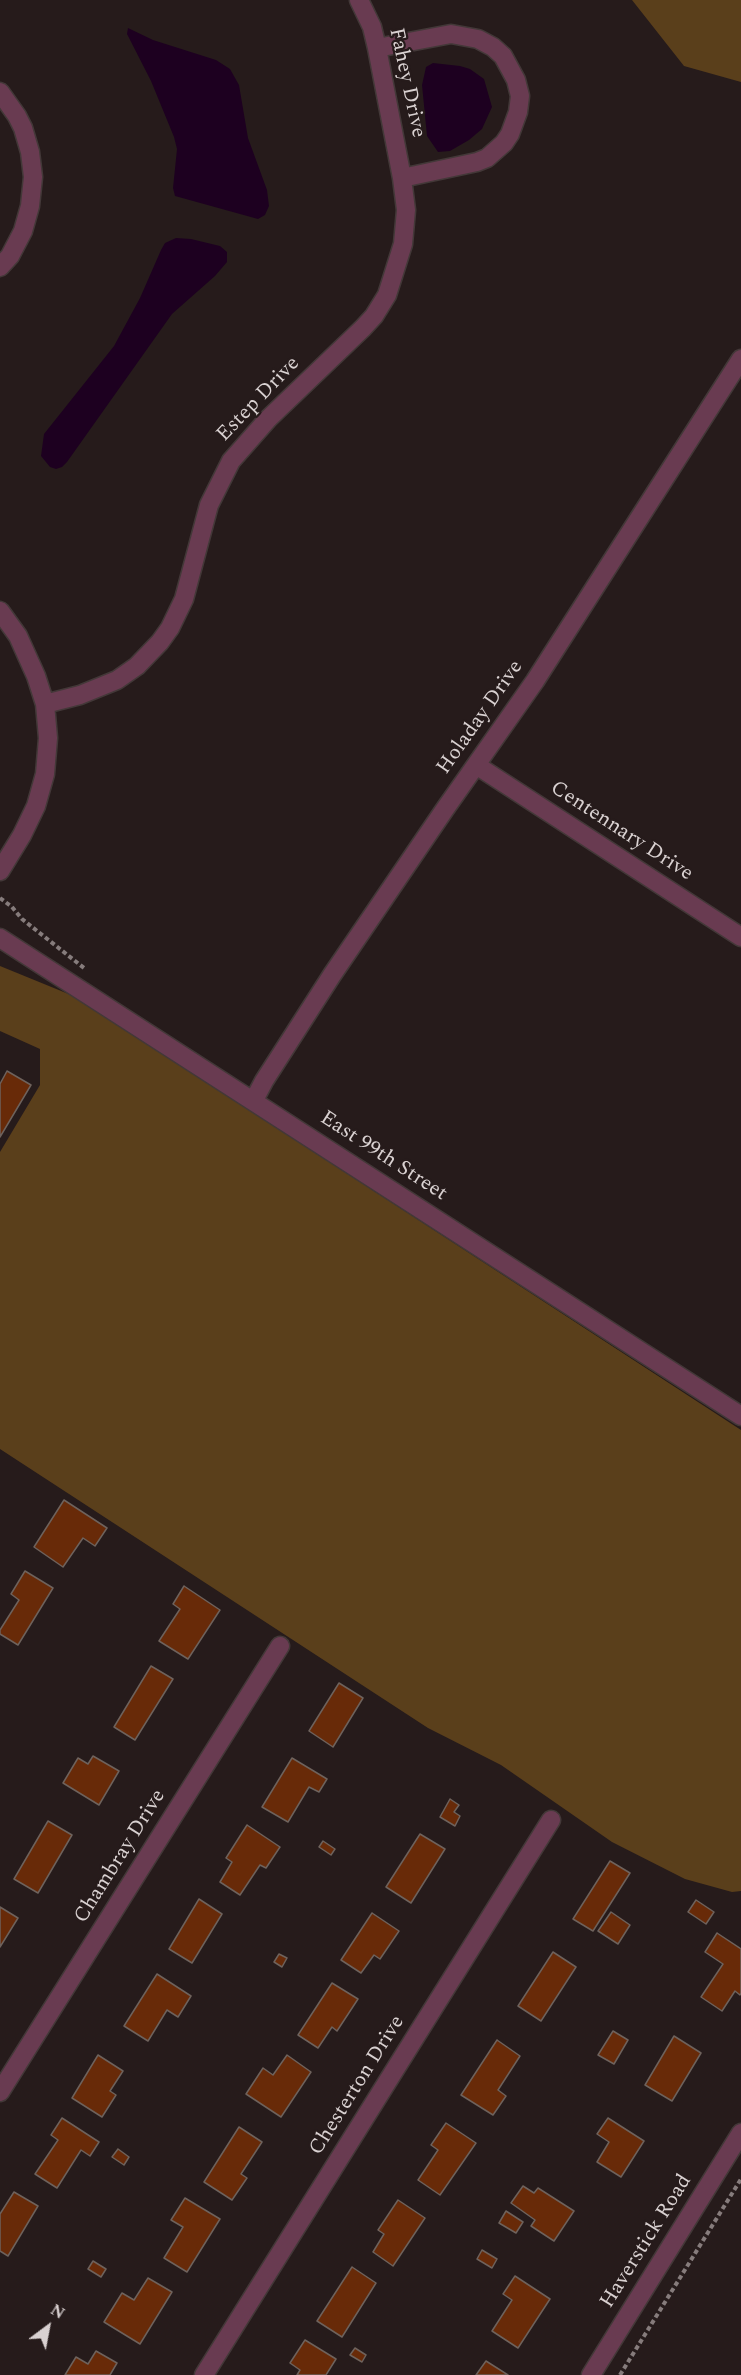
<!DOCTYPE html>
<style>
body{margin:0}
#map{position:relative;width:741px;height:2375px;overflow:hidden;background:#261b1b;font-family:Spectral,serif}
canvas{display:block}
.north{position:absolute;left:18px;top:2297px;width:60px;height:60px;-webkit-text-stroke:4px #261b1b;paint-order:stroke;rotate:32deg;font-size:16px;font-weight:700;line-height:24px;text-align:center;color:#d9d1d1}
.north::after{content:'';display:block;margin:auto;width:21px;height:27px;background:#d9d1d1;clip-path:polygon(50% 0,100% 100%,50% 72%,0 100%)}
</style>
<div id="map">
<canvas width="741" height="2375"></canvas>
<div class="north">N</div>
</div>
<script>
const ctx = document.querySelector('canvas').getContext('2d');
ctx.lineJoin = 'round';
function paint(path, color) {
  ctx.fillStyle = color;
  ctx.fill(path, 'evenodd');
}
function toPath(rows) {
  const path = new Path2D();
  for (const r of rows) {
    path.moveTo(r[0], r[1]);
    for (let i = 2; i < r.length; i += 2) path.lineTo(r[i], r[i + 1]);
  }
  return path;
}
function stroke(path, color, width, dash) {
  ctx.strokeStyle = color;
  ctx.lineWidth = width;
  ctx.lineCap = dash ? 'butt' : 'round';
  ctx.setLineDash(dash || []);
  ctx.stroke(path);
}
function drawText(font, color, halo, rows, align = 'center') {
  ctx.font = font + ' Spectral,serif';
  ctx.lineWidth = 4.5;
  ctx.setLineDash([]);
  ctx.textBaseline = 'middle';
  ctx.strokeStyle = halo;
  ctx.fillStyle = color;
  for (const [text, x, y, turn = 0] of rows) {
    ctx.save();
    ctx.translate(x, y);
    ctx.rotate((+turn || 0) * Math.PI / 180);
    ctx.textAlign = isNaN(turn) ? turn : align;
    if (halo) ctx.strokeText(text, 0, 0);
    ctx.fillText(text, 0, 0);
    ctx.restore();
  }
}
paint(toPath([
 [632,0,741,0,741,82,684,66],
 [0,966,71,995,116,1023,741,1430,741,1891,732,1892,685,1879,612,1842,501,1765,428,1728,0,1449,0,1152,40,1085,40,1049,0,1031]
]), '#5a3f1b');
paint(toPath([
 [128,28,153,40,216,60,230,69,239,85,248,138,267,190,269,206,265,215,258,219,175,196,173,188,177,149,174,137,151,81,127,34],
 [433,63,460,66,470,69,484,79,492,107,482,129,469,140,450,151,438,152,427,136,422,85,426,67],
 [176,238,191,239,220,246,227,252,227,262,215,276,172,314,67,462,62,467,56,469,50,467,41,456,44,434,114,346,140,298,161,250,165,243]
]), '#1d0020');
const building = toPath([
 [7,1071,31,1085,0,1137,0,1084,7,1071],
 [64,1500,107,1528,95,1546,83,1538,63,1567,34,1547,64,1500],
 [25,1571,53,1588,18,1645,0,1634,0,1630,19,1600,11,1594,25,1571],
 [184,1586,220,1610,188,1659,159,1641,180,1609,173,1604,184,1586],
 [151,1666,173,1679,135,1740,114,1727,151,1666],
 [339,1683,363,1698,333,1747,309,1731,339,1683],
 [93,1756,119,1771,99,1805,63,1783,78,1758,88,1764,93,1756],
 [292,1758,327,1779,319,1792,309,1787,288,1822,262,1807,292,1758],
 [450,1799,459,1805,454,1812,460,1816,455,1826,440,1817,450,1799],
 [48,1821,72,1835,38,1893,14,1879,48,1821],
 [247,1825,280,1847,266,1868,260,1865,240,1895,220,1882,232,1862,226,1858,247,1825],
 [420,1834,445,1849,411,1903,386,1887,420,1834],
 [323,1841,335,1849,331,1855,319,1847,323,1841],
 [610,1861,630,1873,593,1931,573,1919,610,1861],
 [199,1899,222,1914,192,1963,169,1949,199,1899],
 [696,1900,714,1912,706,1924,688,1912,696,1900],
 [0,1907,18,1918,0,1947,0,1907],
 [611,1912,630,1925,618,1944,598,1931,611,1912],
 [372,1913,399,1931,380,1959,374,1955,361,1973,341,1960,372,1913],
 [717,1933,741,1949,741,1993,740,1995,735,1991,722,2011,701,1997,723,1964,705,1952,717,1933],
 [553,1952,576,1967,541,2021,518,2006,553,1952],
 [279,1954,287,1958,282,1967,274,1962,279,1954],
 [157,1974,191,1996,178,2017,167,2010,148,2041,124,2026,157,1974],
 [332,1983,358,1999,337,2031,332,2027,318,2048,298,2035,332,1983],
 [613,2031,628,2040,614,2064,598,2055,613,2031],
 [674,2036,701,2053,672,2101,645,2085,674,2036],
 [497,2040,520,2056,498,2090,506,2096,493,2115,461,2095,497,2040],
 [98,2055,123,2071,110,2091,116,2095,102,2117,72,2098,98,2055],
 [287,2055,311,2072,281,2117,246,2094,263,2068,273,2075,287,2055],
 [62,2118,99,2142,90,2156,81,2150,57,2188,35,2174,58,2140,51,2135,62,2118],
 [608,2118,644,2141,621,2177,597,2162,609,2142,597,2134,608,2118],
 [446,2123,476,2143,440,2195,418,2180,438,2150,431,2145,446,2123],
 [239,2127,262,2142,241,2174,247,2178,232,2200,204,2182,239,2127],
 [118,2149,129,2157,124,2165,112,2157,118,2149],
 [523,2186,534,2193,538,2188,574,2211,554,2241,531,2226,535,2220,511,2203,523,2186],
 [14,2192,38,2206,8,2256,0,2251,0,2214,14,2192],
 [185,2198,220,2219,187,2272,164,2258,183,2227,171,2220,185,2198],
 [398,2200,425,2218,393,2266,373,2252,384,2234,378,2230,398,2200],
 [506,2211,523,2222,516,2233,499,2223,506,2211],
 [482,2250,497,2259,492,2268,477,2259,482,2250],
 [93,2261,106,2269,101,2277,88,2269,93,2261],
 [352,2267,376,2283,342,2337,317,2321,352,2267],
 [515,2276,550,2299,518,2348,492,2331,512,2300,503,2294,515,2276],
 [148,2278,172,2292,140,2344,104,2322,122,2293,134,2300,148,2278],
 [305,2340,336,2359,326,2375,297,2375,300,2370,290,2363,305,2340],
 [355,2348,366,2355,362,2362,350,2355,355,2348],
 [96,2351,117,2363,110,2375,65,2375,76,2357,88,2364,96,2351],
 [486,2361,508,2375,476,2375,486,2361]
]);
paint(building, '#682a08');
stroke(building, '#6e625c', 1.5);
const minor = toPath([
 [377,48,451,34,478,39,493,47,503,56,516,80,520,96,518,112,510,134,504,143,487,158,477,162,402,178],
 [0,92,17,116,23,128,30,152,33,177,30,206,23,231,10,256,0,267],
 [0,611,18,636,36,676,45,704,48,738,45,774,36,806,22,835,0,871],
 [45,704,80,695,117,680,137,666,160,642,170,628,184,599,209,505,231,461,268,419,363,328,374,316,387,295,403,244,406,210,402,178,377,48,372,27,359,0],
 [476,765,741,937],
 [0,938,741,1416],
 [254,1100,264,1081,332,975,445,809,535,681,741,359],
 [0,2092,280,1646],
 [204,2375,551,1820],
 [591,2375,741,2133]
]);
stroke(minor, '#433838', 21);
stroke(toPath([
 [0,898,12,907,22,919,84,968],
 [620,2375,741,2179]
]), '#867c7c', 4, [4.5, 3]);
stroke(minor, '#693b51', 18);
drawText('21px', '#d9d1d1', '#261b1b', [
 ["Fahey Drive",406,83,78],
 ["Estep Drive",259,400,-46],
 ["Holaday Drive",481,718,-55],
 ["Centennary Drive",621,832,33],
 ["East 99th Street",383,1157,33],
 ["Chambray Drive",121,1857,-58],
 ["Chesterton Drive",358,2086,-58],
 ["Haverstick Road",647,2242,-58]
]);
</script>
